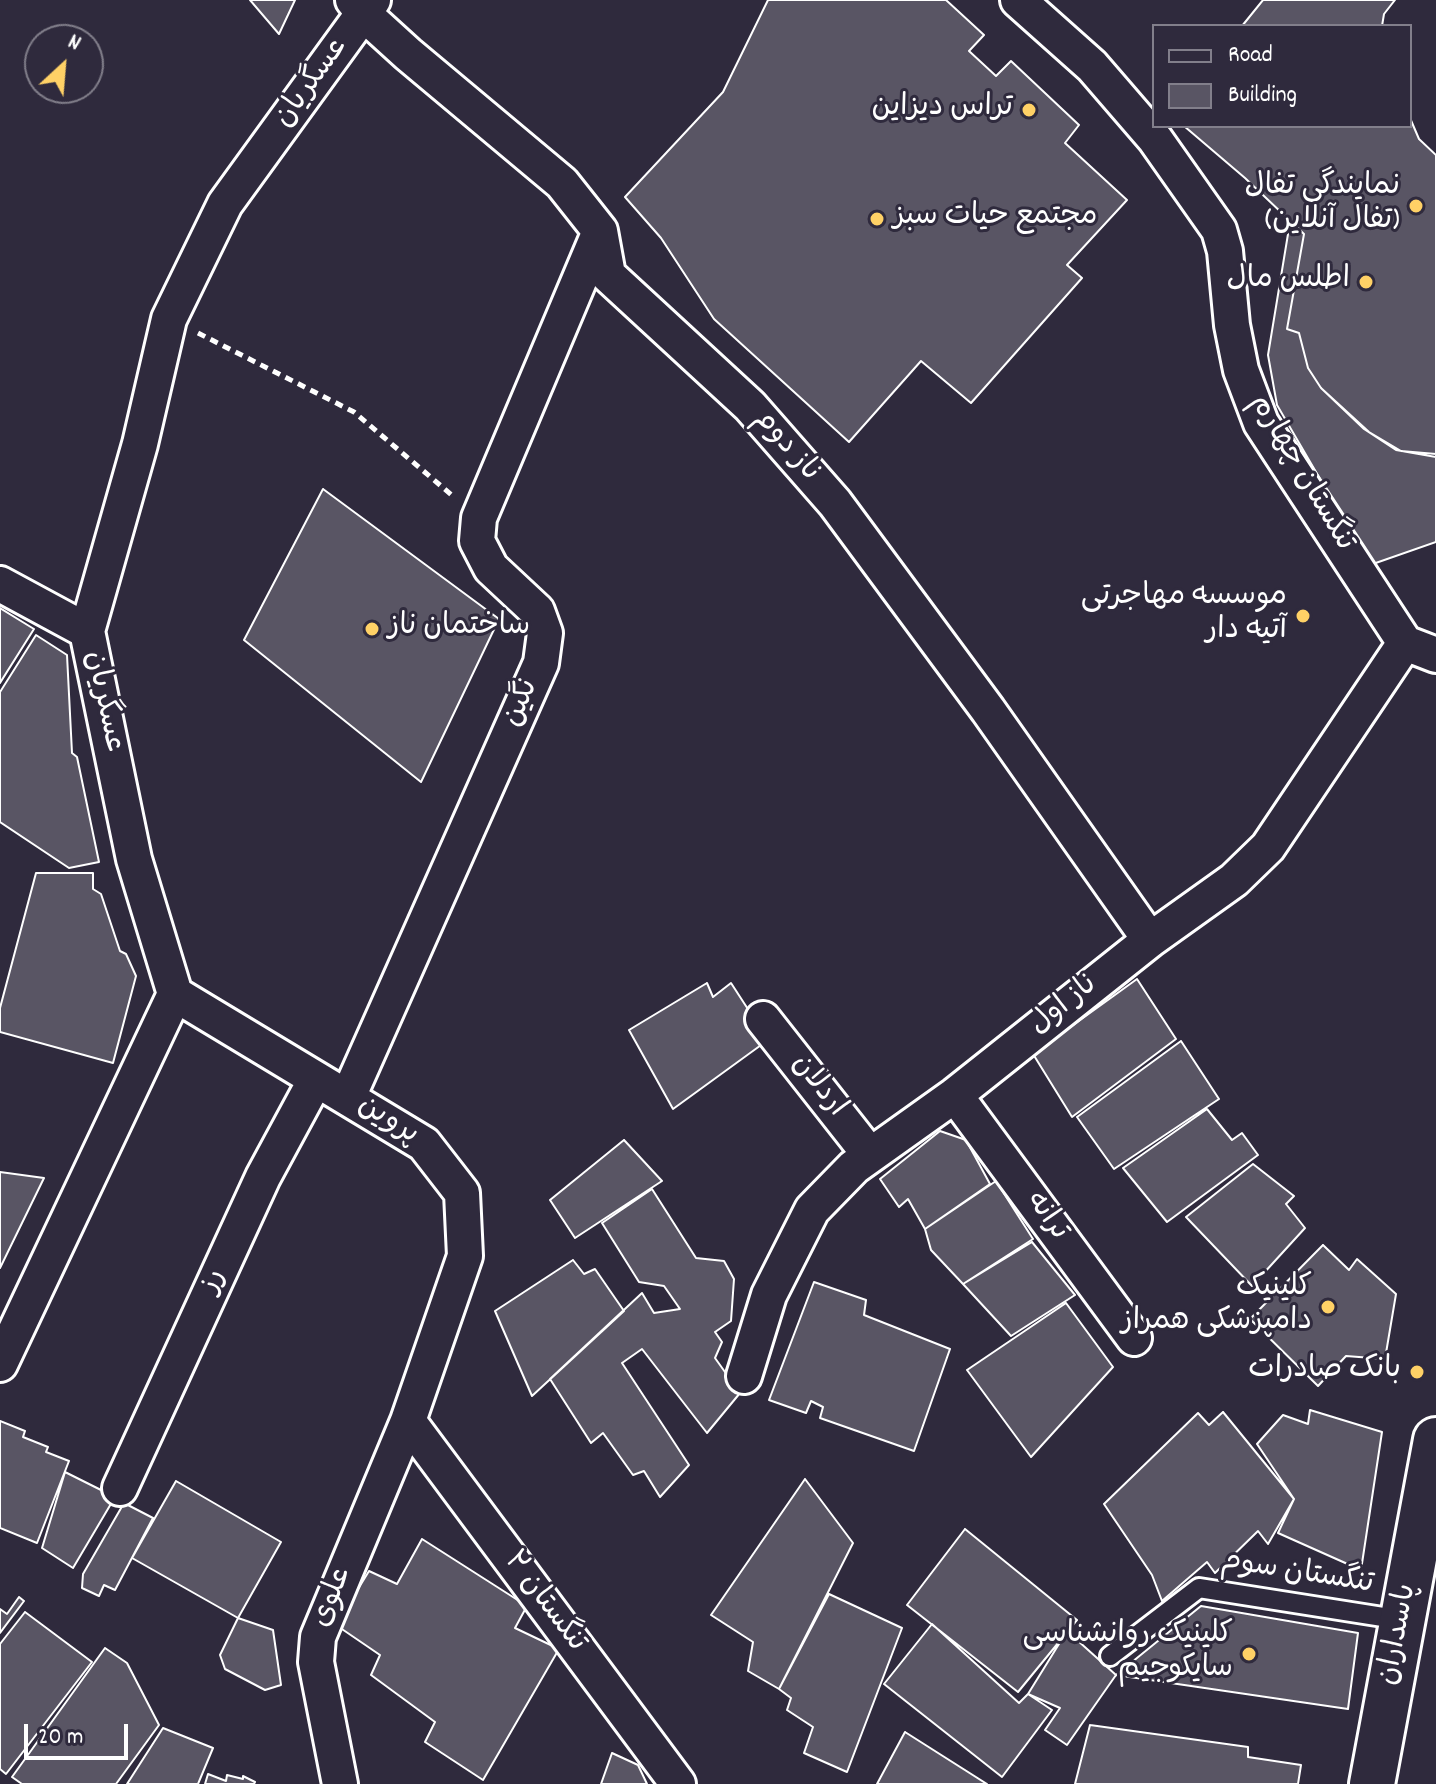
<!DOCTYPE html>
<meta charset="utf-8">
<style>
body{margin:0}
#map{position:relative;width:1436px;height:1784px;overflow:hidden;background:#2f2a3d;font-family:Dekko,sans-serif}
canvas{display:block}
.legend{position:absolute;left:1152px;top:24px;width:260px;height:104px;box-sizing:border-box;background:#2f2a3d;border:2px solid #827f8b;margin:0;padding:10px 14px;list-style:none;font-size:24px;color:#fff}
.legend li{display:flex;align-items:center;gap:16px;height:40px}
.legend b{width:40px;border:2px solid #827f8b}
.north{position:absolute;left:24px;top:24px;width:80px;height:80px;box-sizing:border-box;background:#2f2a3d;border:2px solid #827f8b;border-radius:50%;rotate:26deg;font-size:22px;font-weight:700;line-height:32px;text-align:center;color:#fff}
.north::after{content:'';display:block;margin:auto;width:28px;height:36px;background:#ffd166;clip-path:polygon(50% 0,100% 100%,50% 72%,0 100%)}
.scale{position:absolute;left:24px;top:1724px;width:104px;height:36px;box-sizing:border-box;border:4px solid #fff;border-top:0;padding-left:10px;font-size:24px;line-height:28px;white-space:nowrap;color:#fff;-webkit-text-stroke:6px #2f2a3d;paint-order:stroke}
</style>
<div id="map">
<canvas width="1436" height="1784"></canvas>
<ul class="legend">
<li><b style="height:10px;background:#2f2a3d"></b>Road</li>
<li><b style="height:22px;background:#595564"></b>Building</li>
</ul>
<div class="north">N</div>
<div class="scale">20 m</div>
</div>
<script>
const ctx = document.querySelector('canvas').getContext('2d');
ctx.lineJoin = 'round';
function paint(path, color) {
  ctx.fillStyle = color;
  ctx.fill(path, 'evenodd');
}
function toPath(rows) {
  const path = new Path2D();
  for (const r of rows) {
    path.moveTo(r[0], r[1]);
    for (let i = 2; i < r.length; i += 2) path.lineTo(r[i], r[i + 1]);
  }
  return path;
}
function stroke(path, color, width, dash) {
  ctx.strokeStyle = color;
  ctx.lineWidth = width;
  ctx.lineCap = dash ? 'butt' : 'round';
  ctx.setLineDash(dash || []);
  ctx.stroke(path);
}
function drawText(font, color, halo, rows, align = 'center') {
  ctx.font = font + ' Dekko,"Playpen Sans Arabic",sans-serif';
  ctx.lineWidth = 6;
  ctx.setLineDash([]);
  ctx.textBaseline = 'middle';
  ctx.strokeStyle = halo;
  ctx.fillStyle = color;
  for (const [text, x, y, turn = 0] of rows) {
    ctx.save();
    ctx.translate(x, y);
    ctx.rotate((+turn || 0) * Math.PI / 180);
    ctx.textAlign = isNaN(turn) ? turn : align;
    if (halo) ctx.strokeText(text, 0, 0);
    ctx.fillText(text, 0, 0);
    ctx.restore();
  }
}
const building = toPath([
 [250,0,295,0,279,34,250,0],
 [768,0,946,0,984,35,969,51,996,76,1011,61,1079,125,1065,143,1127,200,1067,265,1082,278,971,403,921,361,849,442,714,319,661,238,625,197,723,92,768,0],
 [1263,0,1395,0,1384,14,1382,26,1242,26,1263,0],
 [1410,118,1419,139,1436,155,1436,457,1396,450,1364,429,1321,388,1308,368,1299,333,1287,329,1304,234,1245,178,1184,126,1410,126,1410,118],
 [1290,222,1304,234,1287,329,1299,333,1308,368,1321,388,1369,432,1401,451,1436,454,1436,542,1370,565,1277,405,1268,355,1290,222],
 [323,489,499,619,421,782,244,640,323,489],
 [0,608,34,629,0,683,0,608],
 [36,635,67,655,72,753,77,757,99,862,69,868,0,822,0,692,36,635],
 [36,873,93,873,93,889,101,894,120,951,126,954,136,976,113,1063,0,1032,0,1008,36,873],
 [1137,979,1176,1039,1072,1117,1033,1054,1137,979],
 [707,983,713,997,731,983,768,1040,673,1109,629,1030,707,983],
 [1181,1041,1219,1099,1114,1169,1077,1117,1181,1041],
 [1207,1109,1232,1140,1242,1133,1258,1155,1167,1222,1123,1168,1207,1109],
 [940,1131,966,1140,990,1184,925,1229,908,1199,899,1207,880,1179,940,1131],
 [624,1140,662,1181,575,1238,550,1200,624,1140],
 [1253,1164,1294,1196,1286,1204,1305,1228,1252,1286,1186,1217,1253,1164],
 [0,1172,44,1178,0,1268,0,1172],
 [996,1181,1033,1239,963,1284,931,1250,925,1229,996,1181],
 [652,1189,696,1258,724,1261,734,1279,731,1321,715,1332,722,1342,715,1358,740,1393,707,1433,642,1349,622,1363,689,1465,660,1497,644,1471,633,1475,603,1433,591,1443,550,1379,642,1293,654,1313,680,1309,664,1286,639,1282,602,1223,652,1189],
 [1032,1242,1075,1295,1011,1336,963,1284,1032,1242],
 [1323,1245,1349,1270,1357,1259,1396,1294,1385,1359,1346,1356,1318,1386,1250,1319,1323,1245],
 [573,1260,584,1274,595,1269,624,1311,532,1396,495,1311,573,1260],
 [814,1282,866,1300,864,1315,950,1349,914,1451,820,1418,823,1407,811,1401,806,1413,769,1400,814,1282],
 [1066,1303,1113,1367,1031,1457,967,1370,1066,1303],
 [1310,1410,1382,1432,1361,1570,1278,1533,1294,1499,1257,1444,1283,1415,1308,1424,1310,1410],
 [1223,1412,1294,1499,1268,1544,1258,1531,1215,1573,1207,1562,1162,1601,1152,1575,1104,1504,1198,1413,1209,1425,1223,1412],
 [0,1421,25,1431,23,1437,48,1447,46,1452,69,1461,37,1543,0,1528,0,1421],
 [65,1472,115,1497,73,1568,42,1548,65,1472],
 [805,1479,853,1543,779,1689,748,1671,753,1642,711,1615,805,1479],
 [176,1481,281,1542,238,1618,132,1558,176,1481],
 [124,1503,153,1518,115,1590,104,1585,99,1596,82,1588,83,1574,124,1503],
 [965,1529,1077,1620,1018,1692,907,1605,965,1529],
 [422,1539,527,1606,515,1628,559,1649,483,1780,425,1742,435,1722,371,1675,380,1655,336,1625,369,1571,397,1584,422,1539],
 [829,1594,902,1628,847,1772,804,1753,813,1727,787,1710,791,1698,779,1689,829,1594],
 [19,1597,24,1601,0,1633,0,1609,7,1614,19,1597],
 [1201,1606,1358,1633,1348,1709,1116,1675,1201,1606],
 [25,1612,92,1662,6,1774,0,1769,0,1644,25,1612],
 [238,1618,273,1630,281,1685,265,1690,225,1669,220,1655,238,1618],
 [932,1624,1019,1703,1028,1694,1052,1710,1002,1777,884,1684,932,1624],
 [1067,1631,1116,1675,1067,1745,1045,1730,1060,1708,1028,1694,1067,1631],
 [105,1648,127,1663,159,1725,116,1784,22,1784,12,1777,105,1648],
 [1090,1725,1248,1747,1248,1757,1301,1765,1298,1784,1075,1784,1090,1725],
 [163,1728,213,1748,198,1784,127,1784,163,1728],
 [905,1732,987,1784,877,1784,905,1732],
 [612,1753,638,1765,647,1784,601,1784,612,1753],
 [208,1774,226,1781,227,1775,243,1779,243,1776,255,1782,254,1784,205,1784,208,1774]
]);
paint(building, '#595564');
stroke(building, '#fff', 2);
const lane = toPath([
 [1110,1656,1199,1588,1402,1620]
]);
const street = toPath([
 [353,0,364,14,408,54,562,183,600,231,608,275,750,406,835,503,988,710,1150,940],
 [1018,0,1092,66,1155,139,1219,230,1225,251,1232,325,1241,370,1261,423,1405,643,1436,655],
 [0,584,87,631],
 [175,994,424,1144,462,1193,465,1256,408,1421,318,1637,316,1662,340,1784],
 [763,1019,870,1155],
 [955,1095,1134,1338],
 [348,1097,541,663,545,633,537,611,491,568,477,541,479,518,600,231],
 [0,1364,175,994,134,859,87,631,140,444,169,319,225,204,373,0],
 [744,1376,769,1295,812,1210,854,1167,955,1095,1150,940,1234,880,1268,847,1405,643],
 [408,1421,678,1784],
 [120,1488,263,1177,316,1079]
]);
const primary = toPath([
 [1372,1784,1436,1440]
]);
stroke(lane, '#fff', 24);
stroke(street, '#fff', 40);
stroke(primary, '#fff', 50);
stroke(toPath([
 [198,333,354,412,454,497]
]), '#fff', 5, [8, 6]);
stroke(lane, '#2f2a3d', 18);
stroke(street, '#2f2a3d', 34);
stroke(primary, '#2f2a3d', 44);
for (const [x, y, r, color] of [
 [1029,110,8,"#ffd166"],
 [1416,206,8,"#ffd166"],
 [877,219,8,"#ffd166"],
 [1366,282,8,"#ffd166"],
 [1303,616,8,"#ffd166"],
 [372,629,8,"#ffd166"],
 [1328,1307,8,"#ffd166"],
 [1417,1372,8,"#ffd166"],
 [1249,1654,8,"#ffd166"]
]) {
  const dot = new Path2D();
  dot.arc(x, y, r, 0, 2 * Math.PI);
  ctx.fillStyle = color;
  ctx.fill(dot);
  stroke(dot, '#2f2a3d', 3);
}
drawText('30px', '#fff', '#2f2a3d', [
 ["عسگریان",313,84,-54],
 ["ناز دوم",785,447,49],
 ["تنگستان چهارم",1300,474,59],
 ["عسگریان",102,702,78],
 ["نگین",523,704,-66],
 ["ناز اول",1065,1007,-39],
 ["اردلان",817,1087,52],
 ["پروین",387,1122,32],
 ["ترانه",1045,1217,54],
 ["رز",215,1282,-65],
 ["تنگستان سوم",1297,1575,9],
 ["علوی",334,1598,-68],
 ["تنگستان ۲",543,1603,53],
 ["پاسداران",1400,1635,-79]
]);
drawText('30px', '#fff', '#2f2a3d', [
 ["تراس دیزاین",1013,110],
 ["نمایندگی تفال",1400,189],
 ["(تفال آنلاین)",1400,223],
 ["مجتمع حیات سبز",893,219,"left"],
 ["اطلس مال",1350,282],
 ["موسسه مهاجرتی",1287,599],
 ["آتیه دار",1287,633],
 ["ساختمان ناز",388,629,"left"],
 ["کلینیک",1312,1290],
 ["دامپزشکی همراز",1312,1324],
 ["بانک صادرات",1401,1372],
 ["کلینیک روانشناسی",1233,1637],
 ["سایکوجیم",1233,1671]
], 'right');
</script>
